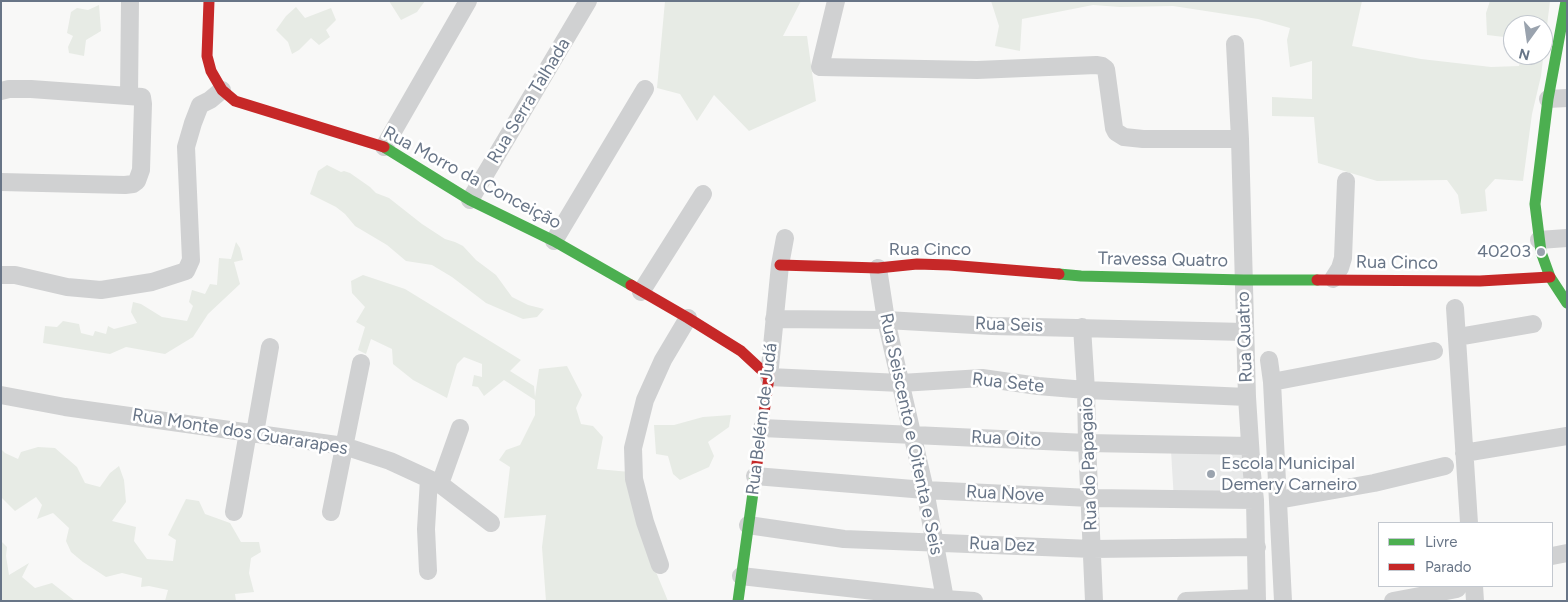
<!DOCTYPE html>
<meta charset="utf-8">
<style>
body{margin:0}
#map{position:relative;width:1568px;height:602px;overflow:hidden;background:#f8f8f7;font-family:Figtree,sans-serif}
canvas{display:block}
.frame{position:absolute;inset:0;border:2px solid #687587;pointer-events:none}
.legend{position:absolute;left:1378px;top:522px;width:175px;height:65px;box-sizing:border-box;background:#fff;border:1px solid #c3c8cf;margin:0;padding:6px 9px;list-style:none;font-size:15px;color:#687587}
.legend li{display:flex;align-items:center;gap:10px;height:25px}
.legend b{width:25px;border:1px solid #c3c8cf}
.north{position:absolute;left:1503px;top:15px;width:50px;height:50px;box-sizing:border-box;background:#fff;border:1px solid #c3c8cf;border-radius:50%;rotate:194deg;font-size:14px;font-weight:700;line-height:20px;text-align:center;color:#687587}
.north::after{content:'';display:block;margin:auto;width:18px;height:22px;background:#9aa3ae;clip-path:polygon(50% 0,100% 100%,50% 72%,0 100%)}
</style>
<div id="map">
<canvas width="1568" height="602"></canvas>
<div class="frame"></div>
<ul class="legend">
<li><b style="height:6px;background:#4caf50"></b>Livre</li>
<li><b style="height:6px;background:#c62828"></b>Parado</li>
</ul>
<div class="north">N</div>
</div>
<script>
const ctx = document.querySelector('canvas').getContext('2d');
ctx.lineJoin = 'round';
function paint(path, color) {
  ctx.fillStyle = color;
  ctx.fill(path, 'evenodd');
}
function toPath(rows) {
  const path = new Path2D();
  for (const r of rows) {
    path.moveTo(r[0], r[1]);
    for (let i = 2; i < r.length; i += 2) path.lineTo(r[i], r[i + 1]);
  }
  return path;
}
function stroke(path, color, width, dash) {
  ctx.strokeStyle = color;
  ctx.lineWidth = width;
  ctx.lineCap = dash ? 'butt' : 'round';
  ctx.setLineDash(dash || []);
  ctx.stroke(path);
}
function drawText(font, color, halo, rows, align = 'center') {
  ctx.font = font + ' Figtree,sans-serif';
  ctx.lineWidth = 5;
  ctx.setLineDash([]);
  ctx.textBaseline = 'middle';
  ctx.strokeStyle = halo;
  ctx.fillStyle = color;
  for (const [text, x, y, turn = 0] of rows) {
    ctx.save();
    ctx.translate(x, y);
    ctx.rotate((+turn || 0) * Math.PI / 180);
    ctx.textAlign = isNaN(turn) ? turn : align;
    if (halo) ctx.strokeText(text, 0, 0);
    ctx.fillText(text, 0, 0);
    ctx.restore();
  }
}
paint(toPath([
 [1249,449,1251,496,1174,501,1171,451]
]), '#e8e9e9');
paint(toPath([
 [389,1,425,1,417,12,401,20],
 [665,1,801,1,783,36,807,36,816,101,749,131,714,95,697,121,680,94,657,88],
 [991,1,1362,1,1352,46,1421,59,1491,67,1519,66,1522,55,1543,55,1543,25,1513,25,1513,38,1487,35,1486,13,1490,1,1550,1,1541,76,1532,114,1523,181,1495,179,1485,190,1487,211,1461,214,1458,195,1447,180,1377,181,1318,163,1314,117,1272,116,1272,97,1312,99,1312,61,1290,67,1287,40,1290,28,1258,19,1173,6,1120,7,1093,5,1022,19,1020,51,995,46,999,26],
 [99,5,101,31,86,40,84,56,69,53,68,47,73,36,67,33,71,12,77,8,88,10],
 [296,7,305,18,331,8,336,20,326,30,330,37,319,45,311,38,299,50,292,54,288,42,276,30,286,16],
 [327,165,341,172,344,171,350,173,370,187,376,193,389,198,422,224,445,239,455,242,463,246,476,260,496,275,512,297,528,305,544,309,537,317,523,319,486,303,452,277,432,265,406,261,387,245,355,226,345,214,336,207,310,194,318,171],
 [236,242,240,248,243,260,234,262,240,284,208,314,193,337,165,354,126,347,110,354,43,343,45,326,57,327,63,321,79,324,81,333,93,336,95,331,106,334,108,326,114,329,137,323,131,312,133,302,141,304,162,317,187,321,193,306,189,302,192,290,205,294,210,284,217,285,219,258,231,259],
 [363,275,405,289,521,360,510,371,534,386,535,397,539,369,567,366,582,395,576,408,581,424,593,426,603,437,597,469,630,472,656,572,668,601,546,601,542,547,546,515,504,518,510,467,499,460,506,450,520,445,535,415,535,400,504,380,484,396,478,387,472,386,474,375,482,377,482,364,464,357,457,364,447,398,413,380,393,364,392,349,371,339,366,354,358,350,365,327,356,322,365,307,352,293,351,281],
 [731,415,729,427,708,442,714,456,709,467,680,480,673,474,668,456,656,454,654,425,674,425,703,417],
 [38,447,55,448,77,467,85,483,100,487,110,473,119,466,124,480,126,502,112,521,136,527,134,541,147,559,173,561,176,540,168,535,186,499,199,501,205,514,230,523,241,542,259,542,261,552,251,558,249,573,254,592,235,594,236,601,165,601,168,590,149,586,141,587,142,578,122,573,106,577,83,562,71,552,66,541,69,528,53,513,37,519,42,505,36,497,15,511,1,497,1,449,5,453,18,459,21,452],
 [1,541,7,547,6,556,9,575,29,563,22,577,35,588,52,583,75,601,1,601]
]), '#e7ebe5');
stroke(toPath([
 [836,1,820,67,977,70,1096,65,1102,66,1106,69,1114,128,1116,132,1124,137,1143,139,1240,139],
 [1235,44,1240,139,1247,397,1252,474,1255,500,1257,601],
 [1,91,9,89,31,89,142,97,143,104,141,170,137,181,133,184,125,185,1,182],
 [129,96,130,1],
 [1548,99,1567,98],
 [384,147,468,1],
 [470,200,588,1],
 [785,238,780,265,769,377,901,383,982,378,1038,386,1086,390,1247,397],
 [1539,240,1567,238],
 [554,241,645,89],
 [878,268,886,320,925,490,945,599],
 [1,275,15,275,67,287,101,290,152,282,186,271,191,260,186,147,193,123,200,105,210,100,222,90],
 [1333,279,1340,268,1343,258,1346,181],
 [641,292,703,194],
 [1455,308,1469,523],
 [774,319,886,320,992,326,1245,332],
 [1082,327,1086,390,1087,443,1094,601],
 [1458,337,1533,324],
 [1269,360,1272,382,1283,601],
 [1272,382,1434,351],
 [1,395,65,407,344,446,390,461,440,484,491,523],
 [762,428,1087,443,1250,446],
 [255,433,270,347],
 [1464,453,1567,436],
 [755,476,925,490,1090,498,1255,500],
 [440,484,460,428],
 [1278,500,1374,483,1445,466],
 [234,512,248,432],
 [331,512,361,363],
 [748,525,844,539,1092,549,1257,547],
 [1552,556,1567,553],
 [660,565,645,522,634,479,633,448,645,400,663,360,688,318],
 [428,571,426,529,429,479],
 [741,576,945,599,974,601],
 [1474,586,1475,601],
 [1186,601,1257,598],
 [1393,601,1457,589]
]), '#d0d1d2', 18);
stroke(toPath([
 [1566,1,1548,99,1535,204,1541,252,1550,277,1567,303],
 [384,147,470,200,554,241,631,285],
 [1059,274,1081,276,1243,280,1317,280],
 [738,601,756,471]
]), '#4caf50', 11);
stroke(toPath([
 [209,1,207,56,211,71,222,90,235,101,384,147],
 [780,265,878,268,917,264,949,265,1059,274],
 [1317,280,1480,281,1550,277],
 [631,285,688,318,741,351,769,377,756,471]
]), '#c62828', 11);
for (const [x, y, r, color] of [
 [1541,252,5,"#9aa3ae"],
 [1211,474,5,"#9aa3ae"]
]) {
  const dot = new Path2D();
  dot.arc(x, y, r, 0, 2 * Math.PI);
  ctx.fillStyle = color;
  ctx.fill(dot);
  stroke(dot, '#fff', 2);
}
drawText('18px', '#687587', '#fff', [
 ["Rua Serra Talhada",529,101,-59],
 ["Rua Morro da Conceição",472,178,28],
 ["Rua Cinco",930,250],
 ["Travessa Quatro",1163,260,1],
 ["Rua Cinco",1397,263,1],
 ["Rua Seis",1009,325,2],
 ["Rua Quatro",1245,337,-92],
 ["Rua Sete",1008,383,6],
 ["Rua Belém de Judá",762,419,-83],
 ["Rua Monte dos Guararapes",240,432,9],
 ["Rua Seiscento e Oitenta e Seis",911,434,78],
 ["Rua Oito",1006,439,3],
 ["Rua do Papagaio",1089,464,-92],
 ["Rua Nove",1005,494,3],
 ["Rua Dez",1002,545,2]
]);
drawText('18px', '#687587', '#fff', [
 ["40203",1531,252],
 ["Escola Municipal",1221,464,"left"],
 ["Demery Carneiro",1221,485,"left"]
], 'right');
</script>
